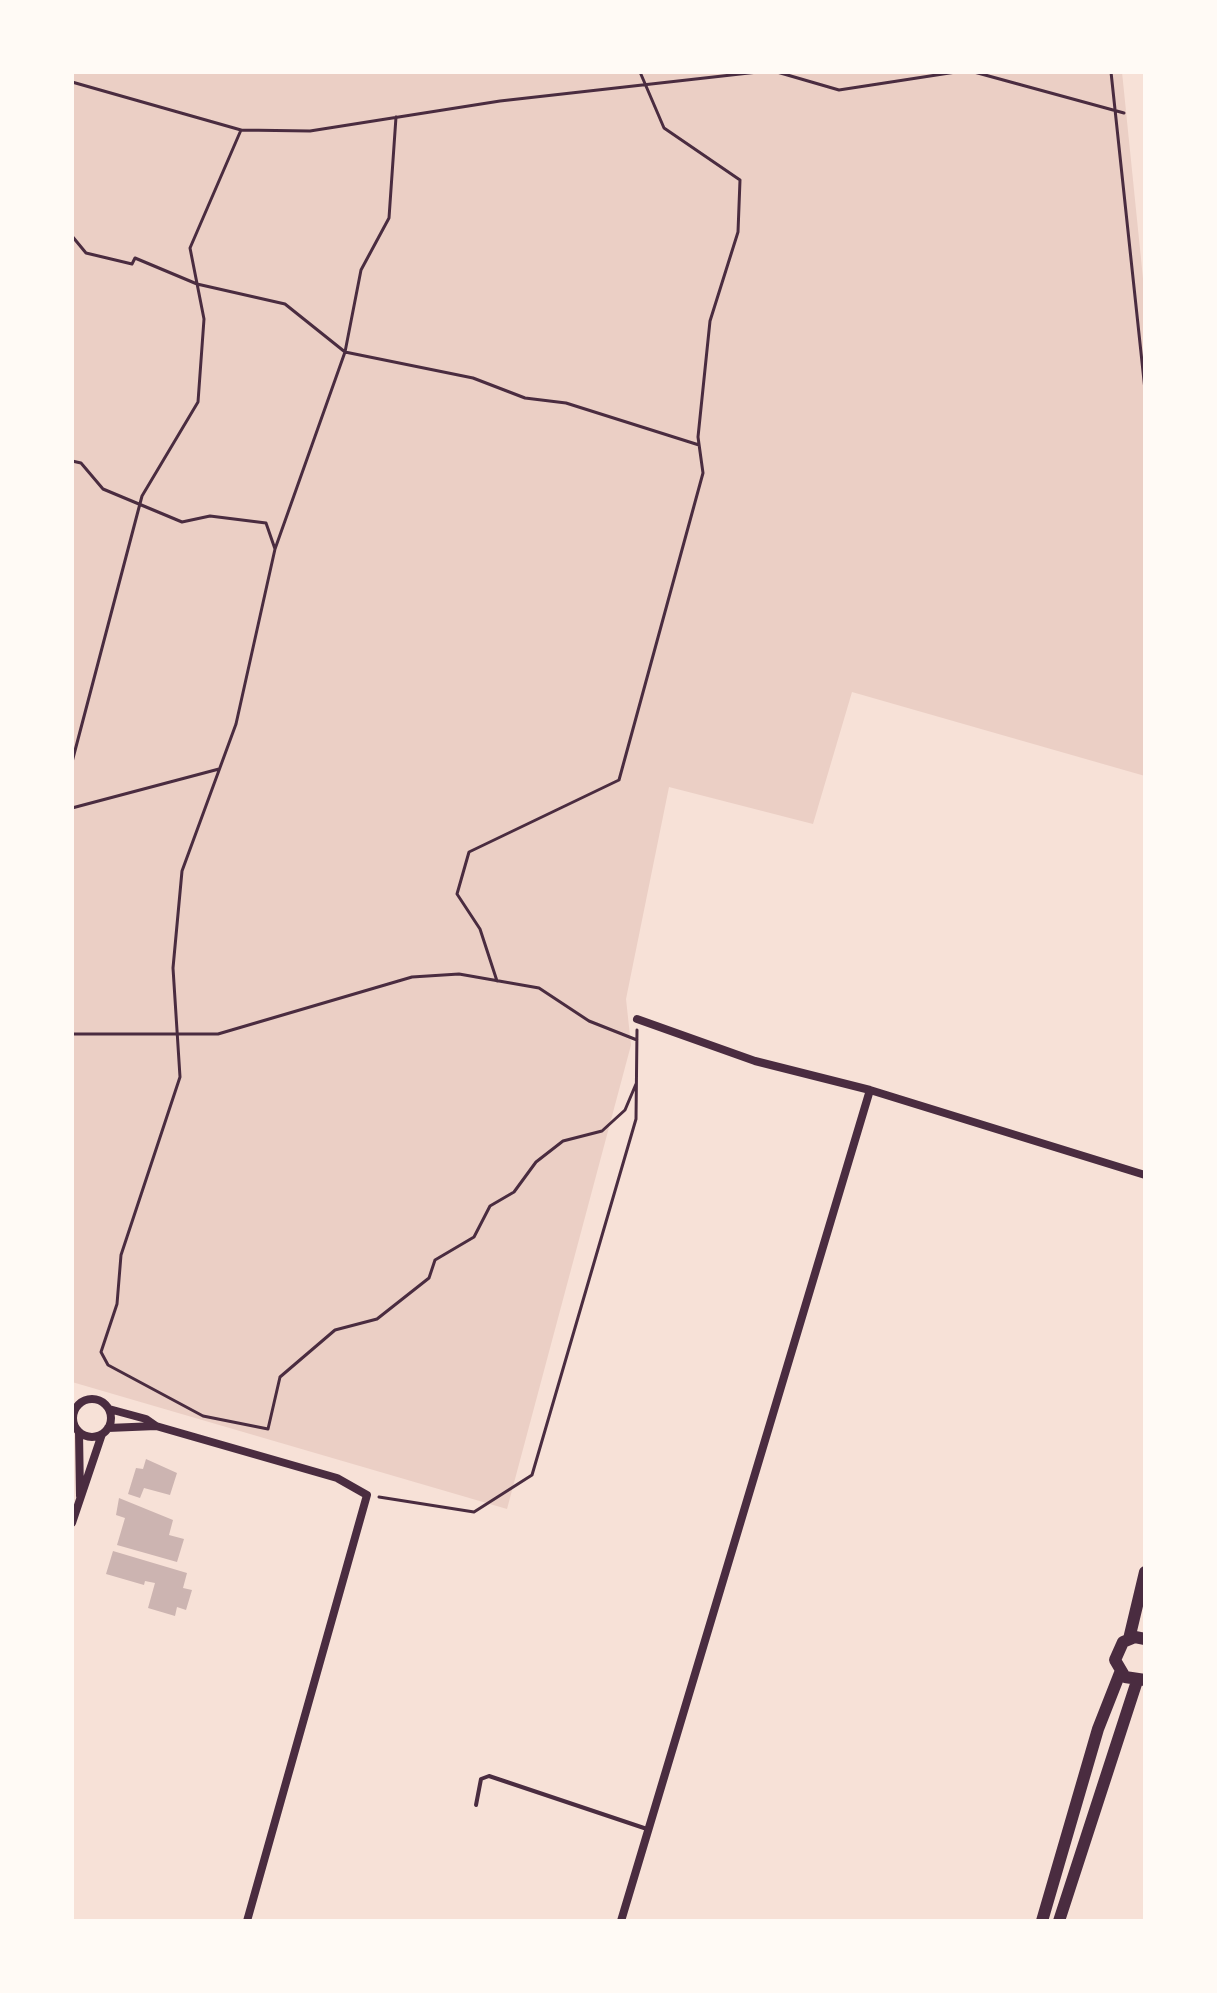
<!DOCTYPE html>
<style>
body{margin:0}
#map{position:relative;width:1217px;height:1993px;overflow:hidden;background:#f7e1d7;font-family:Arial,sans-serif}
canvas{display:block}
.frame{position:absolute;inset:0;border:74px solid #fffaf5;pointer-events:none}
</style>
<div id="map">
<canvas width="1217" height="1993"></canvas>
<div class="frame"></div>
</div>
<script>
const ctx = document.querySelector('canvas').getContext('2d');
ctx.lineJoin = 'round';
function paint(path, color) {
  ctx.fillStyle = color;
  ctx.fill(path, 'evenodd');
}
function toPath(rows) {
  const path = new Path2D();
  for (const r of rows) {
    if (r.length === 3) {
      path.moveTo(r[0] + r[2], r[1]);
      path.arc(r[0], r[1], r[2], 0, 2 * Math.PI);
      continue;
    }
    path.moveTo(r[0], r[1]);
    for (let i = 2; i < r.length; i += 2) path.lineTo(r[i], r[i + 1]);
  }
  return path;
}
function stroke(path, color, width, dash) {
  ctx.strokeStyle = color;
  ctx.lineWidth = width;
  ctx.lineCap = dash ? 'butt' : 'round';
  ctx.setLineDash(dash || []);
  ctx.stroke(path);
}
paint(toPath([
 [72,72,1122,72,1145,298,1145,776,852,692,813,824,669,787,626,999,631,1045,507,1509,72,1382]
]), '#ebcfc5');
paint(toPath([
 [146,1459,177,1473,170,1495,144,1488,140,1498,128,1494,136,1468,143,1469],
 [119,1498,173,1520,169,1535,184,1539,177,1562,117,1545,125,1518,116,1515],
 [113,1551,187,1573,183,1588,192,1590,186,1610,177,1607,175,1616,148,1608,155,1583,145,1581,144,1585,106,1574]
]), '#ccb4b1');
stroke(toPath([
 [777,72,839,90,956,72],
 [974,72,1124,113],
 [1111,72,1145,390],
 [72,82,241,130,310,131,500,101,758,72],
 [396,117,389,218,361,270,345,352,473,378,525,398,566,403,699,445],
 [72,236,86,253,132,264,135,258,197,284,285,304,345,352,275,549],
 [72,461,81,463,103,489,182,522,210,516,266,523,275,549,236,724,182,871,173,968,180,1077,121,1255,117,1304,101,1352,108,1365,203,1416,268,1429,280,1377,335,1330,377,1319,429,1278,435,1260,474,1237,490,1206,514,1192,536,1162,563,1141,602,1131,625,1110,636,1084],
 [72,762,142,496,198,402,204,319,190,248,241,130],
 [72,808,219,769],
 [497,981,480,929,457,894,469,852,619,780,703,473,698,437,710,321,738,232,740,180,664,128,640,72],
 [72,1034,218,1034,412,977,459,974,539,988,589,1021,637,1040],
 [379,1497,474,1512,532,1475,636,1119,637,1030]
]), '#4a2c40', 3);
stroke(toPath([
 [476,1805,481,1779,489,1776,647,1829]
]), '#4a2c40', 4);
stroke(toPath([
 [637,1019,755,1061,870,1090,1145,1175],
 [92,1418,19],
 [109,1409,146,1419,156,1426,337,1478,367,1495,247,1921],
 [108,1428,156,1426],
 [79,1432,80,1496],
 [72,1523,102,1434],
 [621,1921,870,1090]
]), '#4a2c40', 8);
stroke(toPath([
 [1129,1639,1145,1572],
 [1145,1639,1135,1637,1123,1642,1115,1660,1125,1677,1145,1680],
 [1042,1921,1098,1729,1120,1673],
 [1059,1921,1137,1681]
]), '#4a2c40', 12);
</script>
